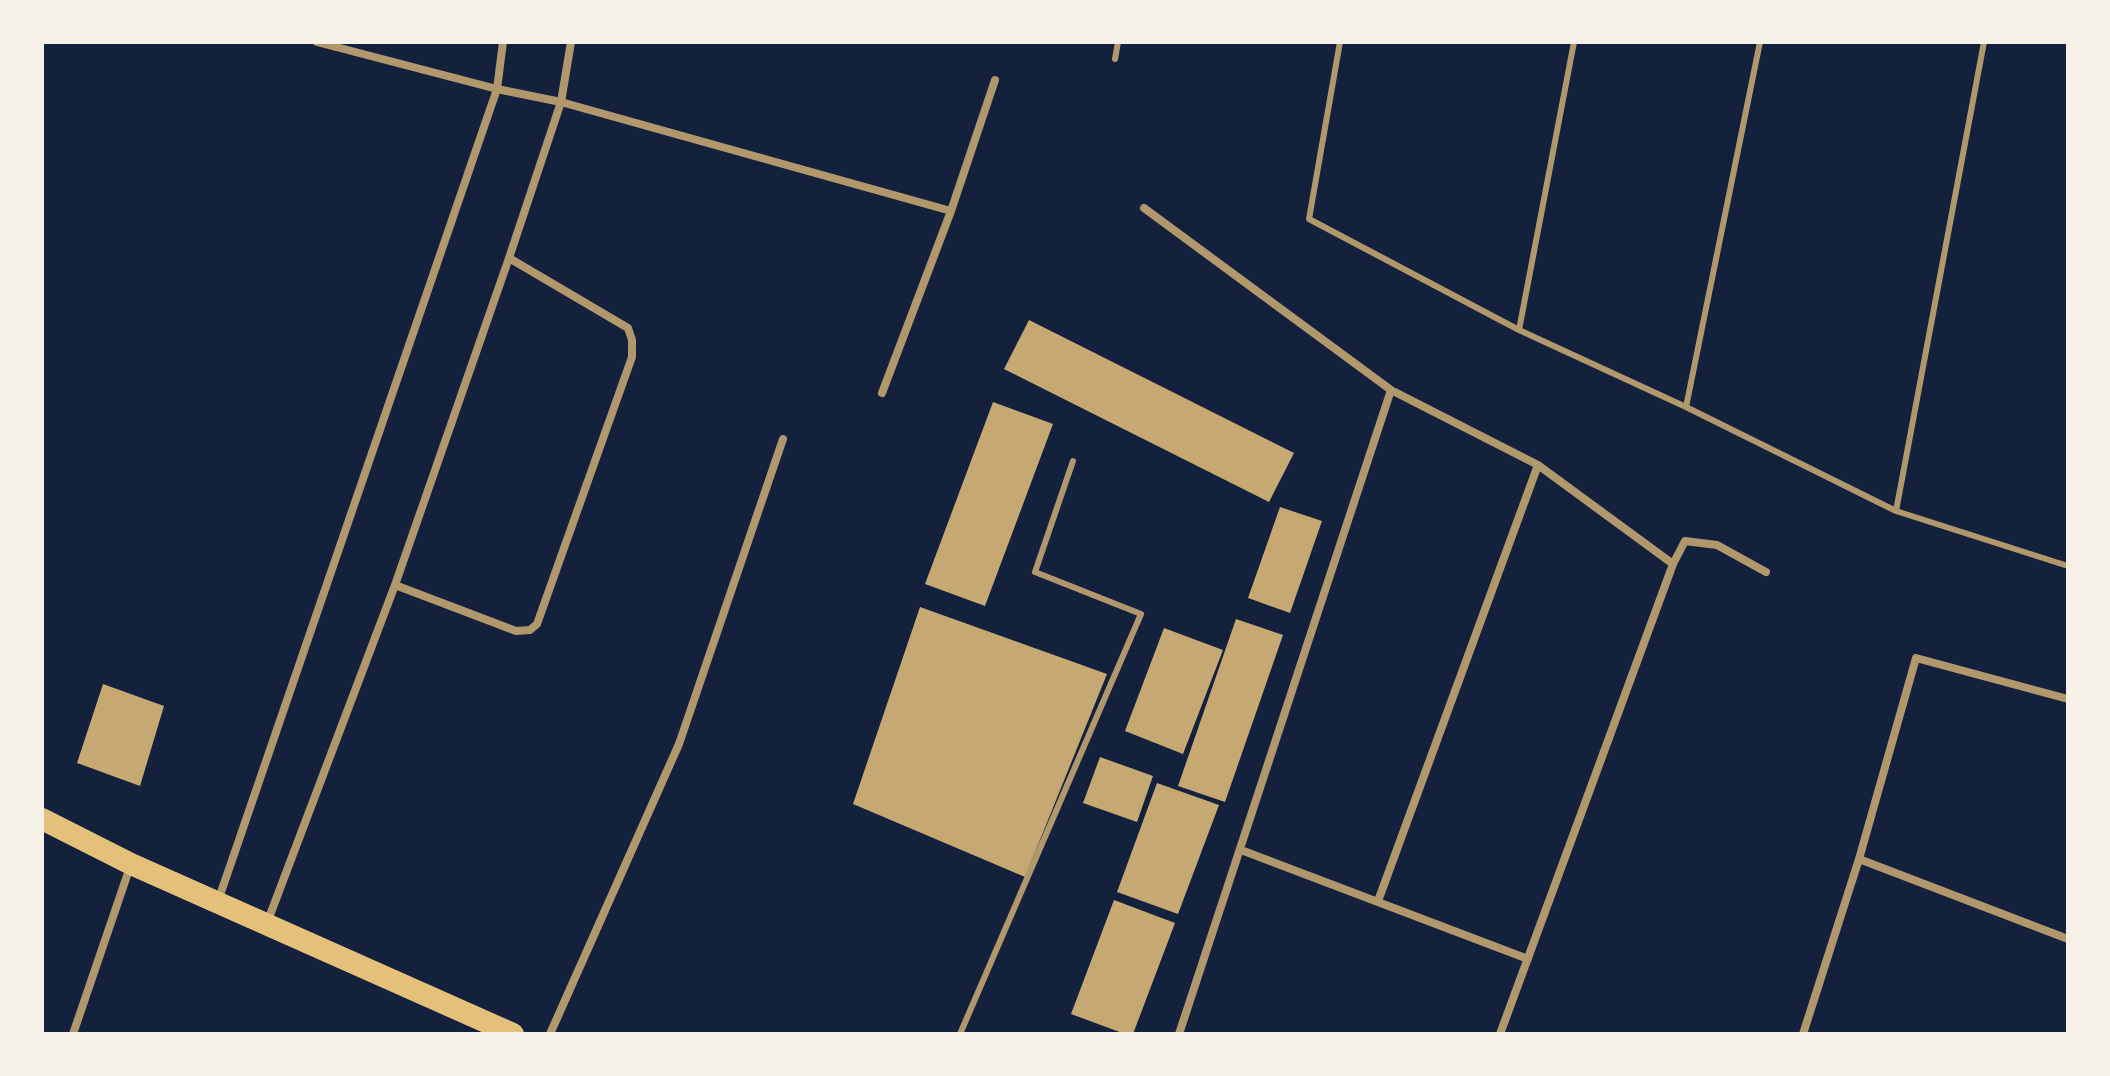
<!DOCTYPE html>
<style>
body{margin:0}
#map{position:relative;width:2110px;height:1076px;overflow:hidden;background:#14213d;font-family:Roboto,sans-serif}
canvas{display:block}
.frame{position:absolute;inset:0;border:44px solid #f6f1e7;pointer-events:none}
</style>
<div id="map">
<canvas width="2110" height="1076"></canvas>
<div class="frame"></div>
</div>
<script>
const ctx = document.querySelector('canvas').getContext('2d');
ctx.lineJoin = 'round';
function paint(path, color) {
  ctx.fillStyle = color;
  ctx.fill(path, 'evenodd');
}
function toPath(rows) {
  const path = new Path2D();
  for (const r of rows) {
    path.moveTo(r[0], r[1]);
    for (let i = 2; i < r.length; i += 2) path.lineTo(r[i], r[i + 1]);
  }
  return path;
}
function stroke(path, color, width, dash) {
  ctx.strokeStyle = color;
  ctx.lineWidth = width;
  ctx.lineCap = dash ? 'butt' : 'round';
  ctx.setLineDash(dash || []);
  ctx.stroke(path);
}
paint(toPath([
 [1029,320,1294,453,1269,502,1004,369],
 [993,402,1053,424,985,606,925,584],
 [1280,507,1322,521,1290,613,1248,598],
 [920,607,1107,674,1025,877,853,804],
 [1236,619,1283,635,1225,802,1178,786],
 [1164,628,1223,650,1183,754,1125,731],
 [103,684,164,706,140,786,77,763],
 [1100,757,1153,776,1137,822,1083,803],
 [1157,783,1219,805,1178,914,1117,892],
 [1114,900,1175,923,1133,1034,1125,1034,1071,1014]
]), '#c6a872');
stroke(toPath([
 [1340,42,1309,219,1519,330,1686,407,1896,511,2068,566],
 [1115,59,1118,42],
 [1519,330,1574,42],
 [1686,407,1760,42],
 [1896,511,1984,42],
 [960,1034,1141,614,1035,572,1073,461]
]), '#b1986c', 6);
stroke(toPath([
 [317,42,497,89,561,102,951,211],
 [1144,208,1391,390,1538,465,1673,564],
 [882,393,951,211,995,80],
 [395,585,516,631,530,630,537,624,632,357,632,340,628,328,509,258],
 [1241,850,1528,959],
 [1859,859,2068,939],
 [218,901,497,89,503,42],
 [1378,901,1538,465],
 [267,923,395,585,509,258,561,102,571,42],
 [73,1034,131,864],
 [550,1034,679,744,783,439],
 [1179,1034,1391,390],
 [1500,1034,1673,564,1685,541,1717,545,1766,572],
 [1803,1034,1859,859,1916,658,2068,699]
]), '#b1986c', 8);
stroke(toPath([
 [42,819,131,864,513,1034]
]), '#e5c07b', 22);
</script>
